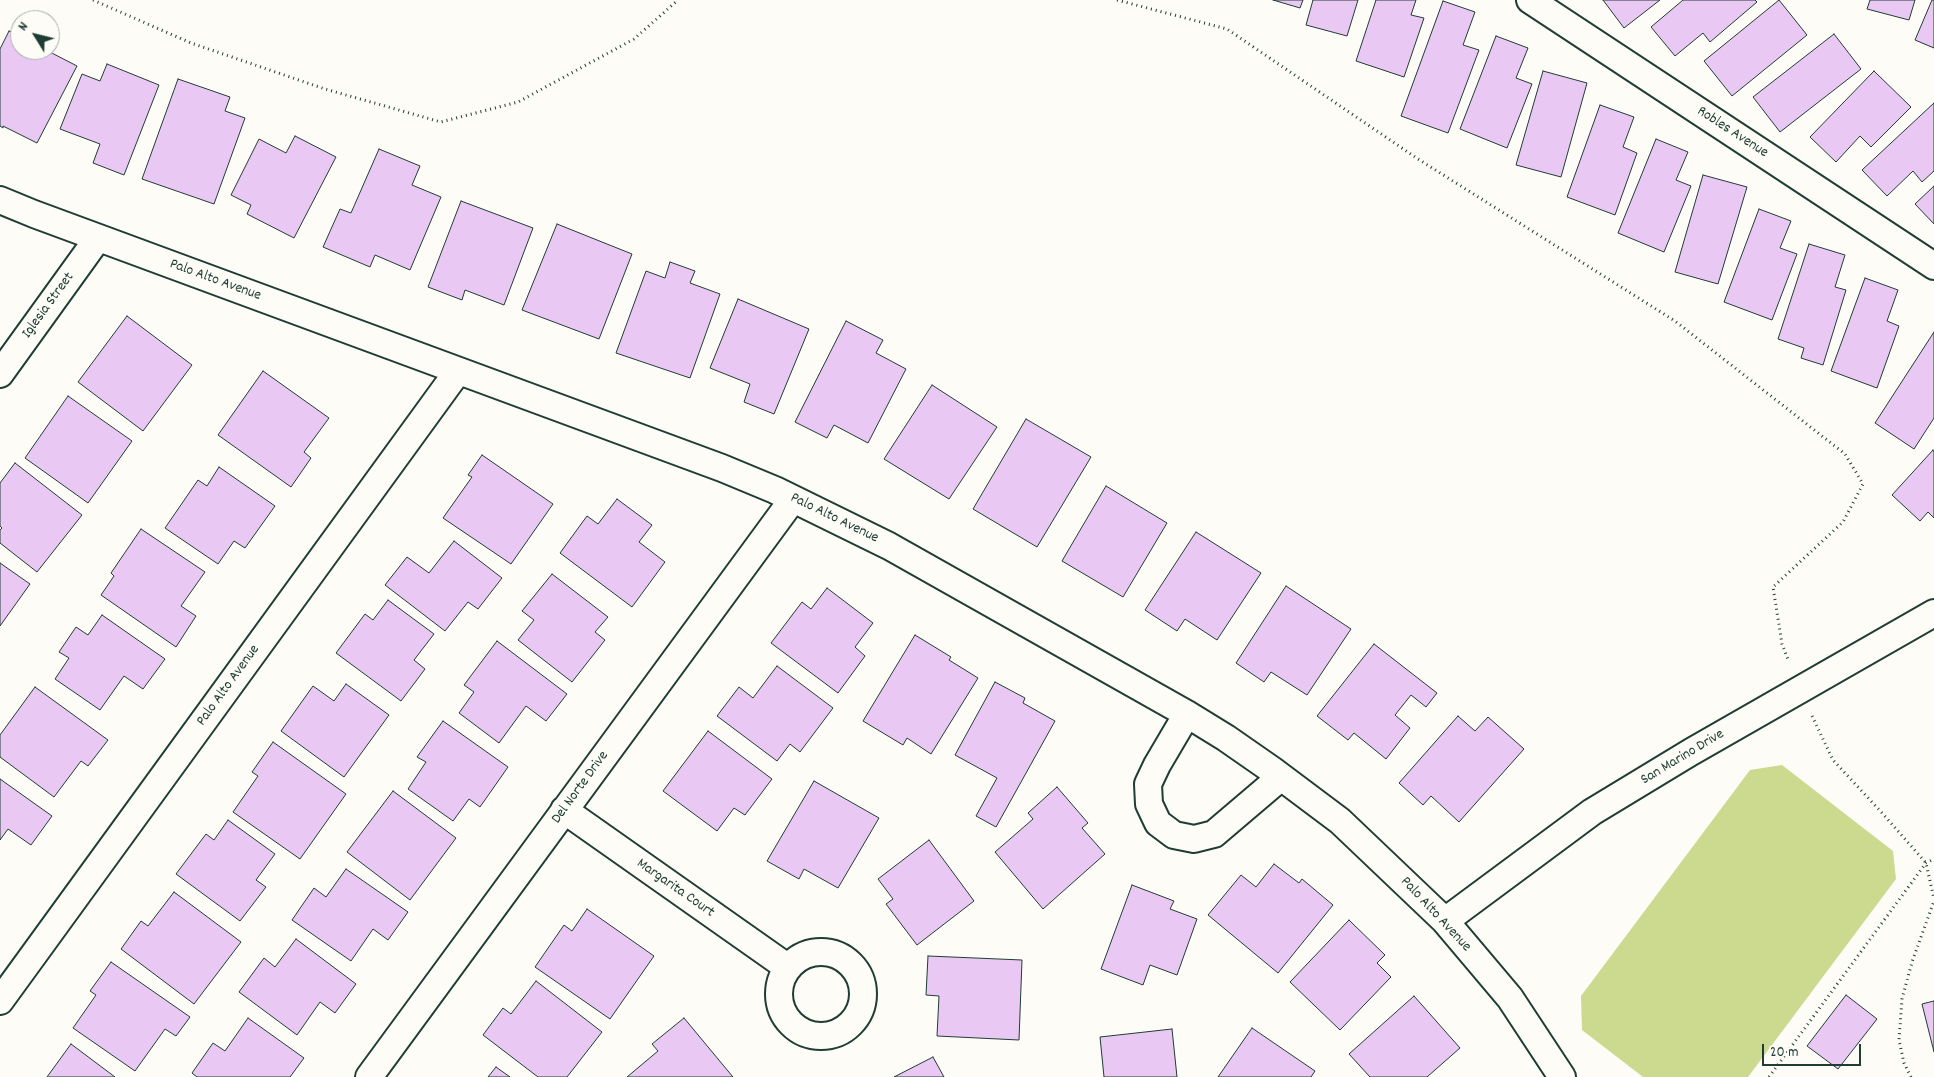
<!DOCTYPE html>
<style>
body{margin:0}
#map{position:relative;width:1934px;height:1077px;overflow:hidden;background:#fdfcf7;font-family:Dekko,sans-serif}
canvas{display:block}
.north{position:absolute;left:10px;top:10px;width:50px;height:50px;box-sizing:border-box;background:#fdfcf7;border:1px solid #a4b0a9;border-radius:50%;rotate:306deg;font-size:14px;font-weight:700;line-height:20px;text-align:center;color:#1f3d34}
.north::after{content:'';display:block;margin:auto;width:18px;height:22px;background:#1f3d34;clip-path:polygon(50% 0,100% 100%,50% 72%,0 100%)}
.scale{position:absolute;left:1762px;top:1044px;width:99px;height:22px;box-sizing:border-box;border:2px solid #1f3d34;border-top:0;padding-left:6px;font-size:15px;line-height:18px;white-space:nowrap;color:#1f3d34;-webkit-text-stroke:4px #fdfcf7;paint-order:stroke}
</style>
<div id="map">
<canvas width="1934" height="1077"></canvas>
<div class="north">N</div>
<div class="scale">20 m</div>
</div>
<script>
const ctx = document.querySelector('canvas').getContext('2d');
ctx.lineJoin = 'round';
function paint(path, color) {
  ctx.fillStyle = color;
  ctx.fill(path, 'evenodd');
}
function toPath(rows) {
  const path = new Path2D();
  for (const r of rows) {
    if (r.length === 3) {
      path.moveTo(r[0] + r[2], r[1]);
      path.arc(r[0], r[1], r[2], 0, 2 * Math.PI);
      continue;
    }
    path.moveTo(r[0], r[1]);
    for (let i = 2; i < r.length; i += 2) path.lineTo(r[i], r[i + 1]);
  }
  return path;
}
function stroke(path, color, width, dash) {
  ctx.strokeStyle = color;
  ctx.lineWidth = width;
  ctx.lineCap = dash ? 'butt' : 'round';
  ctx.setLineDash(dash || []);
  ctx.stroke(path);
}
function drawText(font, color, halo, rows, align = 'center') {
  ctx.font = font + ' Dekko,sans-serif';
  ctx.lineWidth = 4;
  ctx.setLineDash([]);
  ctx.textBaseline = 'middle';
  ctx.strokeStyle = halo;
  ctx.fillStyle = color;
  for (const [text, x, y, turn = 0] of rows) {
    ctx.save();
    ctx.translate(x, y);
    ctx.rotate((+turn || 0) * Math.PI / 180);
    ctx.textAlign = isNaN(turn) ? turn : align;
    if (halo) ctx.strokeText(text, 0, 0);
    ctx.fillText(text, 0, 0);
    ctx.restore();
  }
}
paint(toPath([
 [1782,765,1893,851,1896,879,1748,1077,1643,1077,1582,1030,1581,996,1750,770]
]), '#cbda8e');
const building = toPath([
 [1273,0,1303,0,1300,8,1273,0],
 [1313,0,1358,0,1347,36,1306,25,1313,0],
 [1376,0,1416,0,1411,15,1424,18,1404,77,1356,61,1376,0],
 [1603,0,1660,0,1624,28,1603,0],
 [1683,0,1755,0,1757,2,1710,42,1703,33,1675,56,1651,27,1683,0],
 [1779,0,1807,35,1732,96,1704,61,1779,0],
 [1870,0,1915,0,1909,20,1867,9,1870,0],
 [1932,0,1934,0,1934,48,1915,40,1932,0],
 [1443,1,1475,12,1463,45,1479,50,1448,133,1401,116,1443,1],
 [9,31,20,36,20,50,46,50,77,66,37,143,3,126,3,128,0,126,0,49,9,31],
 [1834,34,1861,69,1780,132,1753,97,1834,34],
 [1496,36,1528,48,1516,78,1532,84,1507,148,1460,129,1496,36],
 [107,64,159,85,124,175,93,163,100,144,60,129,82,74,100,81,107,64],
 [1543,71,1587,83,1561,177,1516,165,1543,71],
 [1874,71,1911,107,1871,147,1860,136,1836,162,1810,137,1874,71],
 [178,79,230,97,225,111,245,118,214,204,142,179,178,79],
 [1934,103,1934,171,1922,182,1913,171,1887,196,1862,170,1934,103],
 [1600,105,1634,117,1623,147,1637,153,1615,215,1567,197,1600,105],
 [295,136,336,157,294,238,247,214,251,205,231,195,259,139,286,153,295,136],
 [1656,139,1688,152,1676,180,1691,186,1664,252,1618,233,1656,139],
 [379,149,420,166,412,185,441,197,410,270,375,255,370,267,323,247,340,209,351,213,379,149],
 [1703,175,1747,187,1718,284,1675,272,1703,175],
 [1934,186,1934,224,1915,204,1934,186],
 [461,201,533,228,504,305,465,290,462,300,428,287,461,201],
 [1759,209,1791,221,1780,248,1797,254,1772,320,1724,302,1759,209],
 [557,224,632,254,599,339,522,310,557,224],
 [1809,244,1845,255,1835,287,1846,290,1823,365,1801,358,1804,348,1778,339,1809,244],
 [670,262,695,271,690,283,720,294,690,378,616,353,646,271,665,278,670,262],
 [1865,278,1898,290,1887,321,1899,326,1877,388,1831,371,1865,278],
 [738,299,809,329,774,414,744,402,750,384,710,368,738,299],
 [127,316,192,365,143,431,78,382,127,316],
 [846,321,883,340,876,353,906,369,868,443,834,425,827,438,795,422,846,321],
 [1934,332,1934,418,1914,449,1875,423,1934,332],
 [263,371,329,418,304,452,311,458,291,487,218,435,263,371],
 [932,385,997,427,949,499,884,459,932,385],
 [68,396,132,441,88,503,25,458,68,396],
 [1026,419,1091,457,1037,547,973,509,1026,419],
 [1933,450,1934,452,1934,518,1928,512,1920,521,1892,495,1933,450],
 [482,455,553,504,511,564,443,518,472,477,468,475,482,455],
 [15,463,82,515,37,572,0,543,0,530,2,528,0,526,0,483,15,463],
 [219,467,275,506,245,548,234,541,218,564,165,528,198,480,207,486,219,467],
 [1106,486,1167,523,1123,597,1062,561,1106,486],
 [617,499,652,525,639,542,665,562,632,607,560,553,587,516,598,524,617,499],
 [141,529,205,572,181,606,196,616,176,647,101,595,114,576,111,573,141,529],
 [1196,532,1261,573,1217,640,1185,619,1177,631,1145,610,1196,532],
 [454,541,502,578,478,609,468,602,445,631,385,585,407,557,429,573,454,541],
 [0,563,30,584,0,626,0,563],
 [552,574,608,617,595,632,605,640,572,682,518,640,534,620,522,611,552,574],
 [1286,586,1351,629,1307,695,1271,672,1264,682,1236,663,1286,586],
 [827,588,873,623,855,647,865,656,838,693,771,643,802,602,811,609,827,588],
 [388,600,434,634,414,660,425,669,401,701,336,653,365,614,373,620,388,600],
 [102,615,165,659,143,689,124,676,100,710,55,679,69,658,59,652,76,627,88,635,102,615],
 [915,635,951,657,949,660,978,678,931,754,907,738,903,745,863,721,915,635],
 [497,641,567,694,546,721,526,706,499,743,459,713,474,692,464,685,497,641],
 [1374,644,1437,693,1426,707,1411,695,1395,715,1410,728,1386,759,1354,733,1348,740,1317,716,1374,644],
 [777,666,833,708,800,752,790,744,777,761,717,716,739,687,753,698,777,666],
 [995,682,1025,698,1023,703,1055,721,996,827,976,816,997,778,955,755,995,682],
 [346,684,389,715,344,777,281,731,313,686,334,701,346,684],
 [35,687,108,740,88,766,81,761,54,797,0,757,0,735,35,687],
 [1458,716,1475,731,1488,717,1524,749,1459,822,1431,796,1423,805,1399,783,1458,716],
 [443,721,508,767,480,807,469,799,453,821,408,789,426,762,417,757,443,721],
 [708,731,772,779,745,815,734,808,717,831,663,791,708,731],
 [273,742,346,794,300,859,233,812,258,776,252,772,273,742],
 [0,779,52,816,31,845,8,829,0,840,0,779],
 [814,781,879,818,838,888,804,869,799,879,767,861,814,781],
 [1057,787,1088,823,1082,828,1105,854,1043,909,995,852,1033,819,1028,813,1057,787],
 [393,791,456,838,410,900,347,852,393,791],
 [228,820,275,854,256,880,266,887,240,921,176,874,206,834,214,840,228,820],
 [929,840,974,901,917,945,886,904,893,899,878,879,929,840],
 [1274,864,1299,883,1302,879,1333,905,1278,973,1208,915,1241,875,1256,887,1274,864],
 [346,869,408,912,388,940,373,929,351,961,292,920,314,888,326,897,346,869],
 [1132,885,1174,901,1170,909,1197,919,1177,975,1150,965,1143,985,1101,969,1132,885],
 [174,892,241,942,194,1004,121,949,141,921,148,926,174,892],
 [587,909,654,956,610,1019,535,967,564,925,572,931,587,909],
 [1349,920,1385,955,1377,963,1391,977,1340,1030,1290,982,1349,920],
 [296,939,356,984,335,1013,320,1002,297,1035,239,992,264,958,275,967,296,939],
 [928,956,1022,960,1019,1040,937,1036,939,996,926,995,928,956],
 [111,962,190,1017,176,1036,165,1029,135,1071,73,1028,96,995,90,991,111,962],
 [536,981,602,1032,567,1077,538,1077,483,1035,503,1008,511,1014,536,981],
 [1846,995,1877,1019,1838,1069,1807,1046,1846,995],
 [1414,996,1460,1048,1427,1077,1370,1077,1349,1054,1414,996],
 [1934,1001,1934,1052,1922,1004,1934,1001],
 [248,1018,304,1058,290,1077,197,1077,192,1073,213,1043,225,1051,248,1018],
 [684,1018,733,1077,627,1077,658,1051,652,1044,684,1018],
 [1252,1028,1315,1071,1311,1077,1218,1077,1252,1028],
 [1172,1029,1177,1077,1104,1077,1100,1037,1172,1029],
 [71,1044,115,1077,47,1077,71,1044],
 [933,1057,944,1077,894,1077,933,1057],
 [496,1067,510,1077,488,1077,496,1067]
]);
paint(building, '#eac8f4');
stroke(building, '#1f3d34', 1);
const minor = toPath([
 [1530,0,1934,266],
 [0,200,34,214,722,468,775,490,889,546,1187,714,1226,738,1272,770,1340,821,1445,921,1510,998,1562,1077],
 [0,374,98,238],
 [1187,714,1157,765,1148,784,1149,804,1158,823,1174,835,1194,839,1214,834,1281,777],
 [564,810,787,967],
 [1445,921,1592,812,1691,752,1934,613],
 [821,994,42],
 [0,1001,458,371],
 [369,1077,793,499]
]);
stroke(minor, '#1f3d34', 30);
stroke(toPath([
 [93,0,191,43,325,89,441,122,518,102,634,39,678,0],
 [1117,0,1227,29,1418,159,1675,321,1845,454,1863,484,1843,522,1773,587,1782,644,1789,662],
 [1812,716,1833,760,1883,814,1926,863,1934,899],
 [1769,1077,1926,863,1934,859],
 [1911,1077,1904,1063,1899,1040,1902,999,1912,962,1934,901]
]), '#1f3d34', 3, [1, 4]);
stroke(minor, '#fdfcf7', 26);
drawText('15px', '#1f3d34', '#fdfcf7', [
 ["Robles Avenue",1732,133,33],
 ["Palo Alto Avenue",215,281,20],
 ["Iglesia Street",49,306,-54],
 ["Palo Alto Avenue",834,519,26],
 ["Palo Alto Avenue",229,686,-54],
 ["San Marino Drive",1683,758,-31],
 ["Del Norte Drive",581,788,-54],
 ["Margarita Court",675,889,35],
 ["Palo Alto Avenue",1435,915,47]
]);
</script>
